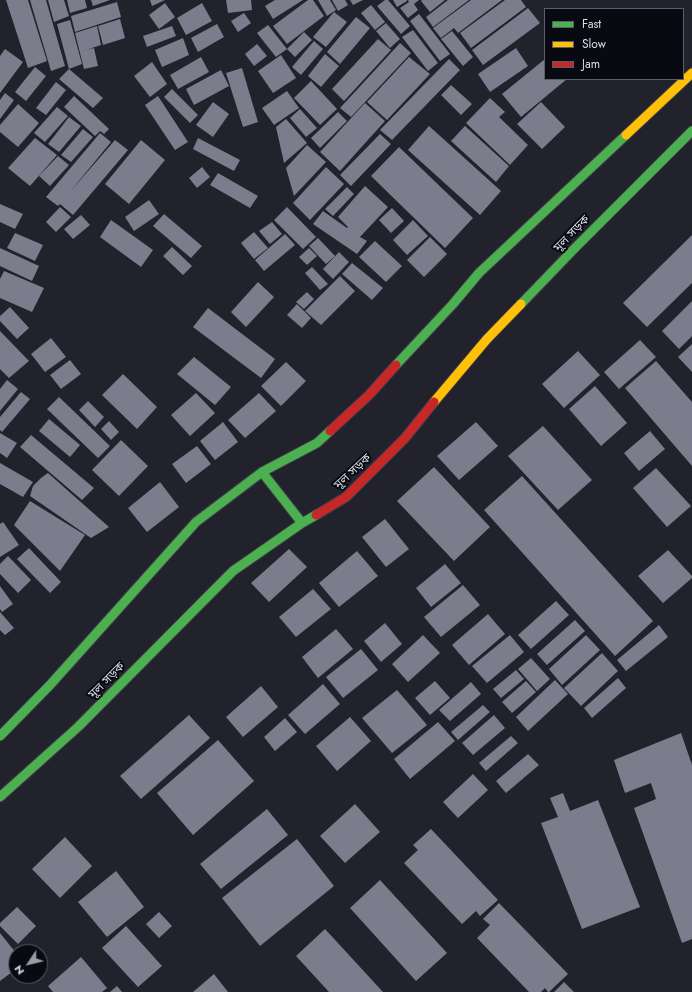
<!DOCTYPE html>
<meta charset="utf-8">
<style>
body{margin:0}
#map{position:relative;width:692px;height:992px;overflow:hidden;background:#22222c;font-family:Jost,sans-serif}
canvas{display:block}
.legend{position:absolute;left:544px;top:8px;width:140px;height:72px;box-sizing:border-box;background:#090911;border:1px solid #5d5d67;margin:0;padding:5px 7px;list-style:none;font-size:12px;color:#dcdbe9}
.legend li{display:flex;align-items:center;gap:8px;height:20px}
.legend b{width:20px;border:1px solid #5d5d67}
.north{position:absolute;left:8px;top:944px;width:40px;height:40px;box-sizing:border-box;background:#090911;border:1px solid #5d5d67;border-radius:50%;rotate:235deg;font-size:11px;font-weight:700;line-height:16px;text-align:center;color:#dcdbe9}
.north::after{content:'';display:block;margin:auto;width:14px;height:18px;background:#9b9aa7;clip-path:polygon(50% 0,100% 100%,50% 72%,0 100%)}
</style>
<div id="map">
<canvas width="692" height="992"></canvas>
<ul class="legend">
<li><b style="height:5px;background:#4caf50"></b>Fast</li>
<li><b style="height:5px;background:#ffc107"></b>Slow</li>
<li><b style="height:5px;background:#c62828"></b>Jam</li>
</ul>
<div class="north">N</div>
</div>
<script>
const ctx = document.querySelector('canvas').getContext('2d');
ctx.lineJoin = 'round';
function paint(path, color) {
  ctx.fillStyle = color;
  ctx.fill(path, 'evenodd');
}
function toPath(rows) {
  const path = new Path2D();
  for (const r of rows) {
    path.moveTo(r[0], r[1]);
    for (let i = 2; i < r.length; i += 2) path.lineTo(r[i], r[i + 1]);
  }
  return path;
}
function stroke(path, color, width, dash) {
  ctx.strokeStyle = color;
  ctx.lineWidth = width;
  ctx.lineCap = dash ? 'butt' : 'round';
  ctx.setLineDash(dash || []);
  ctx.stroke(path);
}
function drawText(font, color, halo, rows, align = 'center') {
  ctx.font = font + ' Jost,"Noto Sans Bengali",sans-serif';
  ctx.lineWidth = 4;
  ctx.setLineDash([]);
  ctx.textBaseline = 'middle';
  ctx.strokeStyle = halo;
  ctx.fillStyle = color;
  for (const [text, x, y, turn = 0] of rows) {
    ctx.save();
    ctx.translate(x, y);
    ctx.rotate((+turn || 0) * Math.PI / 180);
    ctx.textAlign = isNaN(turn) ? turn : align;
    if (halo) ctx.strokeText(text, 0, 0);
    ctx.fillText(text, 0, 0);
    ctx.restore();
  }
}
paint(toPath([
 [6,0,28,0,47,61,28,68],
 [30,0,46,0,65,66,51,71],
 [48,0,64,0,69,16,54,22],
 [67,0,85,0,87,8,70,13],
 [91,0,110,0,93,6],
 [150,0,165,0,152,6],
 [226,0,251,0,252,10,228,13],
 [275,0,303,0,273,19,265,6],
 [308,0,313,0,324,16,287,44,273,26],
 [318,0,330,0,336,10,327,16],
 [332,0,345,0,348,5,338,11],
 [350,0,363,0,353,5],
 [385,0,388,0,410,26,401,34,377,6],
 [393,0,407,0,407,1,397,7],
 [408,0,419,0,414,4,418,10,408,18,400,8,409,2],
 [422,0,445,0,430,12,421,1],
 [448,0,469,0,433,27,426,17],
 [471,0,502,0,458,33,454,28,441,38,433,28],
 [505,0,521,0,526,7,471,48,460,33],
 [117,2,121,17,75,32,71,16],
 [165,3,175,17,159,29,149,15],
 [202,3,212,21,186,35,177,18],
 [371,5,385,22,375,30,361,13],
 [528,8,540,23,483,65,472,50],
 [334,12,347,22,326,47,313,37],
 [244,13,251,23,238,32,231,21],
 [419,14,450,54,440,61,410,21],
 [356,17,370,28,340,64,327,52],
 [120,19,125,38,103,45,98,26],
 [70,20,82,64,69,69,57,24],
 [386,23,400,39,390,48,376,31],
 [217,24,224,37,198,52,191,38],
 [268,25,287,49,276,57,257,33],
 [97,26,101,45,86,50,94,48,98,66,84,69,75,33],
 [172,26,176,36,147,47,143,36],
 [413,30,438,63,428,71,402,37],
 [452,31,473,57,463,66,441,39],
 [304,32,312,40,295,57,287,49],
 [183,38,189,55,162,67,155,50],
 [378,39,391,50,344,101,332,89],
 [314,41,323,49,301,75,292,67],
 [400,43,411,53,351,117,340,108],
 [257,44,267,56,254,66,245,54],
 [516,48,528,66,490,92,478,74],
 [5,49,23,62,0,93,0,56],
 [325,54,339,66,321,87,308,76],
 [281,55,296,78,273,93,258,71],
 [201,57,209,72,178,89,170,75],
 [409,57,430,74,387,120,367,102],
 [449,59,460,70,392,140,380,130],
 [545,59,545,79,567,79,521,117,502,94],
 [152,62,167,84,150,97,134,76],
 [35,67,46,76,26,101,15,92],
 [242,68,258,122,243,127,226,73],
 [69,69,103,98,93,108,59,79],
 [221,70,229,86,194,105,186,89],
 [311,81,337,109,320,125,294,98],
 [56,82,66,90,46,115,36,108],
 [451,85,472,104,461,115,441,95],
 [172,89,198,115,190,123,164,97],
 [287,91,299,108,274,125,262,108],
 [5,93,14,100,0,119,0,100],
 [74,96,109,129,104,134,100,131,95,136,64,107],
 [158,96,188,142,175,150,145,105],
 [490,98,505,112,499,117,528,145,510,165,466,123],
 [213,102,229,114,213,137,196,125],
 [541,102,565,127,542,149,517,124],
 [365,103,385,121,340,171,320,152],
 [18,104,39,123,18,147,0,132,0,125],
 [57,107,68,116,45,142,34,133],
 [300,109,317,128,306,137,290,118],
 [338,112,347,121,320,148,311,138],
 [69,117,81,126,59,152,48,144],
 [286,119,307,143,284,163,276,127],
 [429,126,501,191,480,215,408,150],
 [465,126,509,166,496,182,451,141],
 [83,129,93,137,71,162,61,155],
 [100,133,111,142,69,193,115,140,128,150,73,215,60,204,58,206,46,197],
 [380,134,391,144,351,186,340,175],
 [35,138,57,155,30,186,8,168],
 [198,138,240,160,234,171,193,149],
 [141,140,165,160,129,204,105,184],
 [307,145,326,162,294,196,286,168],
 [399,147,473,218,445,248,371,176],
 [58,156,69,165,50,186,39,176],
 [202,167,210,177,197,188,189,178],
 [326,167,344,184,310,220,293,203],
 [218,173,258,196,250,208,210,185],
 [365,186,388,207,360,237,367,241,357,254,313,224,323,211,347,228,348,227,338,217],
 [347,187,354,194,333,216,325,209],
 [149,200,159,214,134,231,125,217],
 [0,204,23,214,15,229,0,222],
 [60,207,71,217,56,232,46,222],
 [287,207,316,237,303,249,274,220],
 [392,208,404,221,391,233,379,220],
 [164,214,202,246,191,258,153,226],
 [81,215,90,225,73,239,64,229],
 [111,220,153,250,141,267,100,237],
 [413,220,428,236,407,255,393,240],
 [272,222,282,234,270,244,259,231],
 [254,232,268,248,254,259,241,243],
 [15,233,43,245,35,261,7,248],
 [285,234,295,245,264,271,255,260],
 [692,235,692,283,647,327,623,303],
 [430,237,447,254,424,277,407,260],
 [318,238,335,256,326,264,309,246],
 [375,241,402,266,386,282,359,257],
 [172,247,192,266,183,275,163,256],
 [0,248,39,266,32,281,0,266],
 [309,248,317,256,307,265,299,257],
 [339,252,349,262,333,279,323,269],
 [352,263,383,288,372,300,342,274],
 [312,267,328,284,320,290,305,273],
 [4,271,44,288,32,312,0,298,0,279],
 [340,276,355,291,321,325,305,311],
 [258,282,274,297,246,327,231,312],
 [307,292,314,299,304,309,296,302],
 [692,301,692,336,679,349,662,331],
 [297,304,311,318,302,328,287,315],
 [10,307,29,328,17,339,0,321,0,316],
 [208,308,275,359,261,378,193,327],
 [0,331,29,361,9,378,0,369],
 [51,338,66,357,45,372,31,354],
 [640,340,656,357,619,389,604,372],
 [692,344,692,372,678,357],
 [578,351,600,375,564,408,542,384],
 [194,357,231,387,215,405,177,374],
 [70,360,81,374,61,389,50,375],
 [656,361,692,402,692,466,625,388],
 [286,362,306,381,281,406,261,386],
 [123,374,157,407,137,429,102,395],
 [7,380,18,389,0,411,0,389],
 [595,386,627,423,601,446,569,409],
 [21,392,30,399,2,432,0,430,0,417],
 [196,393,215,413,190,436,171,415],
 [259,393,276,411,245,438,228,420],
 [59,397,110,446,98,458,47,409],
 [88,401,104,417,95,427,79,410],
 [49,419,80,445,70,457,39,431],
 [109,421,119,432,111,440,101,429],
 [223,422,238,442,215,460,200,441],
 [476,422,498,446,459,480,437,456],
 [543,426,592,480,558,510,508,456],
 [650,431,665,449,639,471,624,453],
 [0,433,17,443,7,458,0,453],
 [31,435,94,488,82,500,20,447],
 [121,440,148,466,119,496,92,470],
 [197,446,211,464,186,483,172,464],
 [0,463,33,482,23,497,0,484],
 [434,467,490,527,454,561,397,501],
 [656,468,691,506,667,527,633,488],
 [48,473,109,527,91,538,30,496,33,486,41,478],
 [522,476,653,621,615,656,484,510],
 [160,482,179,507,147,532,128,508],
 [30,501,85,535,60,571,14,525],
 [385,519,409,549,386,567,362,537],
 [3,522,19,545,0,557,0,524],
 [29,548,61,582,50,593,17,559],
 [289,549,307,567,269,602,251,583],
 [668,550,692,576,692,578,663,603,638,576],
 [357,551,378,576,339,607,319,583],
 [8,556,31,580,18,593,0,574,0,564],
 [445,564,461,583,431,607,416,588],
 [463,585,480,605,441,637,424,617],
 [0,586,13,604,2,612,0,609],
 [313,589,331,609,296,637,279,617],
 [556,601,569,615,531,649,518,635],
 [0,612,14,628,5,635,0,630],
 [488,614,505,634,469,665,452,645],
 [575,620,585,631,547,665,537,654],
 [385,623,402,644,381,662,364,641],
 [659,625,668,637,626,671,617,660],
 [336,629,353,649,318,678,302,657],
 [423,635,440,653,408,682,392,664],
 [510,635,524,652,487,683,472,666],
 [586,635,600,650,562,685,549,669],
 [361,649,378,670,343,698,326,677],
 [602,653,618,671,581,706,564,688],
 [531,658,550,679,537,691,518,669],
 [516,670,524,679,501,698,493,689],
 [618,678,626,688,592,718,584,708],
 [555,680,568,694,528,731,516,717],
 [435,681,450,698,430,715,415,698],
 [526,681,536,692,512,713,502,702],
 [471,682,481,694,450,721,439,710],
 [323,684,340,704,305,734,288,715],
 [261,686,278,707,243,737,226,717],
 [397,690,427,725,392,753,362,718],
 [483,705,490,712,458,740,451,732],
 [189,715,210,738,141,799,120,776],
 [494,715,505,728,473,755,462,743],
 [350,717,371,741,337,771,316,746],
 [285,718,297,732,275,751,264,737],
 [438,722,455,741,410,779,394,759],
 [681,733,692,765,692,939,682,943,634,808,656,799,651,783,625,793,614,760],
 [511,736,518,743,486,771,479,763],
 [218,740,254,781,193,835,157,793],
 [528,754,539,765,506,793,496,781],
 [473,774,488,790,458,818,443,802],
 [563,793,570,811,598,800,640,907,582,929,541,823,558,817,550,798],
 [355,804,380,832,345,863,320,836],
 [267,809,288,835,221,889,200,864],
 [431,829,498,900,480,916,476,911,462,924,404,863,418,850,413,845],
 [65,837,92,866,60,898,32,869],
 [297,839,334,886,260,946,222,898],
 [116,871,144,907,107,937,78,902],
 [380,880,447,953,416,981,350,908],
 [499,903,568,974,549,992,548,992,545,988,541,992,529,992,477,938,490,925,483,919],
 [17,907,36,926,18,944,0,926,0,923],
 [159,912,172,926,159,938,146,924],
 [126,926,162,966,138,987,102,948],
 [325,929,383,992,329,992,296,956],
 [0,933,16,953,16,969,0,981],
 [81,957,107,988,102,992,53,992,48,986],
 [214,974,228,992,193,992],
 [564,982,574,992,554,992],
 [117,986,122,992,110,992]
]), '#7d7c8c');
const fast = toPath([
 [521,304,573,250,692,131],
 [396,365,453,304,479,273,626,135],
 [262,472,302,523],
 [0,736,50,685,196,522,262,472,317,443,330,431],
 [0,797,78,727,233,571,302,523,316,515]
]);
const slow = toPath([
 [626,135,692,73],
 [434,402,487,339,521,304]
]);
const jam = toPath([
 [330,431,369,395,396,365],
 [316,515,346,497,405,438,434,402]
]);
stroke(fast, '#3e3d47', 11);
stroke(slow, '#3e3d47', 11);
stroke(jam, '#3e3d47', 11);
stroke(fast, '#4caf50', 9);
stroke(slow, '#ffc107', 9);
stroke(jam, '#c62828', 9);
drawText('12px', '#dcdbe9', '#090911', [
 ["মূল সড়ক",572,234,-46],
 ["মূল সড়ক",353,472,-43],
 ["মূল সড়ক",107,681,-45]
]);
</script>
